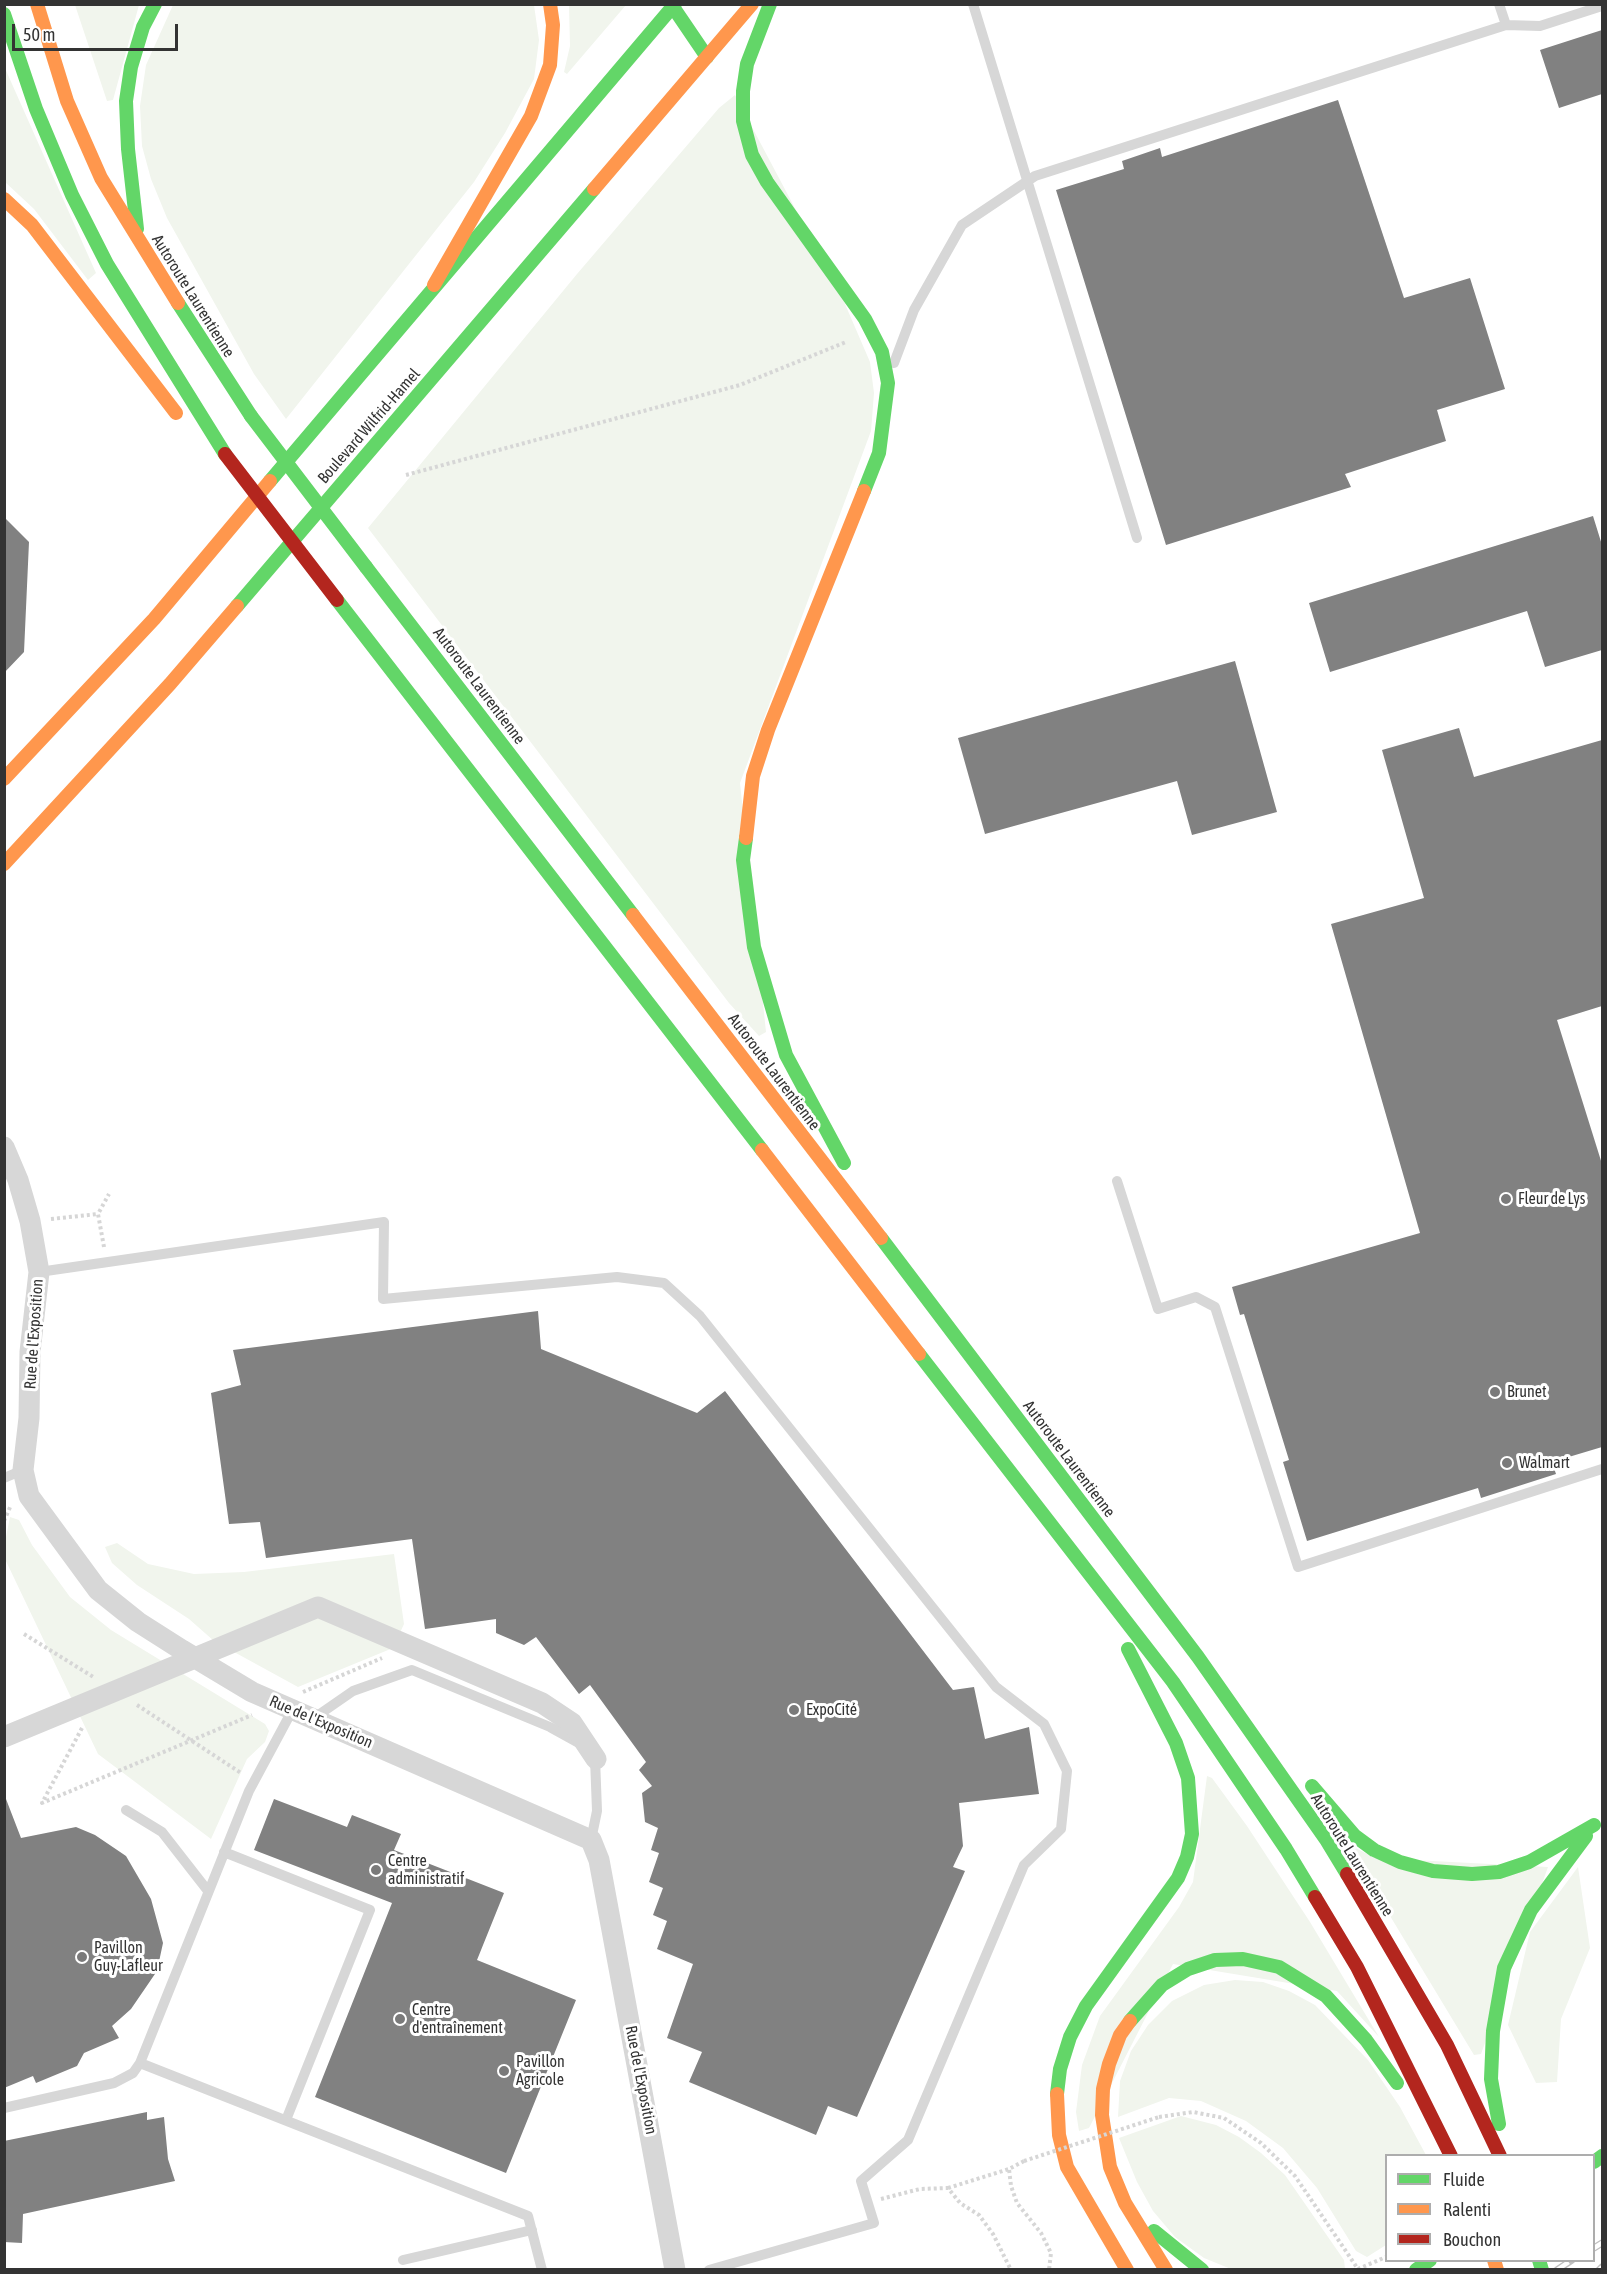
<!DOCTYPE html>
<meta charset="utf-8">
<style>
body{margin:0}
#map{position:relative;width:1607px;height:2274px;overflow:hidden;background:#fff;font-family:"Asap Condensed",sans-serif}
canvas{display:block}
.frame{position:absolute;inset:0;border:6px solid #333;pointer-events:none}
.legend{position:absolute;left:1385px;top:2154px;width:210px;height:108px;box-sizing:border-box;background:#fff;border:2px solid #adadad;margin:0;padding:8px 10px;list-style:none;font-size:18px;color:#333}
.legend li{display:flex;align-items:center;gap:12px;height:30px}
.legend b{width:30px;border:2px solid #adadad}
.scale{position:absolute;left:12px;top:24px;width:166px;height:27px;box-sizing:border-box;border:3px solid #333;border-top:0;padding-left:8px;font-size:18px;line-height:21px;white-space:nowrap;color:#333;-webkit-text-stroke:4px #fff;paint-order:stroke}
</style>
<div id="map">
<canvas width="1607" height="2274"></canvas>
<div class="frame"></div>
<ul class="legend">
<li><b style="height:8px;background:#63d668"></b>Fluide</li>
<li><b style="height:8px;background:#ff974d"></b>Ralenti</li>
<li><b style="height:8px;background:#b3261e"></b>Bouchon</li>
</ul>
<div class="scale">50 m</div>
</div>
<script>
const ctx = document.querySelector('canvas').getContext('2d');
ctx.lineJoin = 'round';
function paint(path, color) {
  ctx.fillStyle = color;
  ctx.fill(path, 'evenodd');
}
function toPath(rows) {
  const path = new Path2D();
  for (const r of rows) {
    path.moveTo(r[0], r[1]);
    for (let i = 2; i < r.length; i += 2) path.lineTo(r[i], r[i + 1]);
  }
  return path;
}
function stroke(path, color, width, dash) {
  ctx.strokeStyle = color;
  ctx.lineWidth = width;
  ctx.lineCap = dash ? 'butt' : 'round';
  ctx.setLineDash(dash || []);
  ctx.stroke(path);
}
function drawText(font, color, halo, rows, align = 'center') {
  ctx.font = font + ' "Asap Condensed",sans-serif';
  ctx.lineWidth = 6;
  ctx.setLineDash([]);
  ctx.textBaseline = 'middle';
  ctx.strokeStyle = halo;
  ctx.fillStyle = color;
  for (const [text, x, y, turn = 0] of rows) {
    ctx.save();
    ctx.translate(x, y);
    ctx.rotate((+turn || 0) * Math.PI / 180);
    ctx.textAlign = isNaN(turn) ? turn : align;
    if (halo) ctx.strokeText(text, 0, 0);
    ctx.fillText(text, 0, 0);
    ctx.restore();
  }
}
paint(toPath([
 [75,5,139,5,113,100,107,101],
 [173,5,534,5,539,40,534,79,505,133,474,182,286,419,254,374,167,218,151,179,142,146,140,106,146,65],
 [569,5,626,5,567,74,564,72,570,46],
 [4,66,96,273,88,280,34,209,5,182],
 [735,95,842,297,870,362,874,393,871,431,740,783,766,1032,759,1036,729,1003,368,528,577,274,719,108],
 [10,1517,19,1520,32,1545,70,1597,111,1630,265,1724,269,1731,265,1742,247,1759,211,1839,98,1754,5,1559,5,1542],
 [117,1543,148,1564,194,1574,244,1572,394,1554,404,1624,393,1648,298,1687,214,1641,189,1619,137,1585,112,1563,105,1547],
 [1207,1776,1212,1778,1247,1826,1310,1922,1379,2037,1337,1991,1173,1964,1089,2128,1079,2131,1076,2112,1082,2065,1100,2016,1179,1907,1193,1882],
 [1346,1843,1375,1858,1548,1867,1481,2054,1474,2055],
 [1578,1867,1590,1948,1561,2019,1557,2082,1536,2083,1508,2025,1530,1932],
 [1235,1980,1263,1982,1289,1991,1315,2005,1368,2060,1400,2107,1426,2155,1386,2156,1386,2245,1367,2257,1356,2251,1317,2188,1283,2148,1246,2121,1201,2101,1169,2098,1118,2117,1120,2081,1131,2051,1148,2025,1172,2001,1204,1985],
 [1181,2116,1216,2125,1239,2137,1261,2153,1285,2175,1344,2260,1345,2269,1231,2269,1204,2258,1175,2237,1153,2211,1137,2182,1119,2138]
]), '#f1f5ed');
paint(toPath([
 [1602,30,1602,94,1559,108,1540,50],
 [1338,100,1404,298,1470,278,1505,389,1437,410,1446,441,1345,474,1351,487,1166,545,1056,190,1124,169,1122,161,1160,148,1162,157],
 [1593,516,1602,545,1602,650,1545,667,1527,611,1330,672,1309,603],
 [4,517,29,542,24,652,4,673],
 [1235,661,1277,812,1192,835,1177,781,985,834,958,738],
 [1459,728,1474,777,1602,740,1602,1006,1557,1020,1602,1164,1602,1447,1552,1462,1556,1474,1481,1498,1478,1488,1307,1541,1283,1462,1289,1460,1244,1314,1240,1315,1232,1287,1420,1233,1331,924,1424,898,1382,750],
 [538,1311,541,1349,697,1413,725,1391,953,1690,974,1687,985,1739,1029,1727,1039,1794,959,1803,963,1846,953,1867,965,1871,857,2117,828,2106,816,2135,689,2082,702,2052,667,2038,693,1964,657,1949,667,1921,653,1915,663,1888,649,1882,659,1853,651,1850,658,1828,645,1822,642,1793,652,1786,639,1770,646,1762,590,1685,579,1694,536,1637,524,1645,496,1633,496,1619,425,1629,412,1539,266,1558,260,1522,229,1524,211,1393,241,1385,233,1350],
 [6,1799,21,1838,76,1827,95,1835,126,1856,151,1899,163,1943,157,1971,131,2009,112,2026,119,2038,84,2053,77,2066,36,2083,33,2076,4,2088],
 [274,1799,347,1827,352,1815,401,1834,394,1850,504,1893,477,1960,576,2000,506,2173,315,2097,392,1903,254,1850],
 [147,2112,147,2120,164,2117,168,2159,175,2181,23,2214,22,2243,4,2242,4,2141]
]), '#818181');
stroke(toPath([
 [406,475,740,385,846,342],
 [51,1219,98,1214],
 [104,1247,98,1214,109,1194],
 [4,1521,11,1505],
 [24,1634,95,1678],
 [303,1692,382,1658],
 [137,1705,241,1773],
 [82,1728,42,1803,252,1715],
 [1159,2117,1193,2112,1224,2118,1261,2143,1295,2176,1358,2269,1386,2257],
 [1024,2161,1009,2169,1011,2186,1017,2203,1041,2233,1051,2253,1049,2270],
 [948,2188,1009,2169],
 [881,2199,920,2189,948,2188,960,2203,979,2215,993,2234,1011,2270]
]), '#d6d6d6', 4, [3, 3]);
stroke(toPath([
 [973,4,1137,538],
 [1499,4,1506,25],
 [894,363,914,310,962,225,1035,176,1506,25,1540,26,1602,6],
 [1117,1181,1158,1309,1196,1297,1215,1307,1298,1567,1602,1469],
 [39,1272,384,1222,383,1299,617,1277,664,1283,700,1316,996,1687,1044,1724,1067,1771,1061,1829,1024,1865,908,2140,861,2181,874,2223,709,2270],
 [4,1478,23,1470],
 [293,1709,249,1791,140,2063,528,2216,542,2270],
 [314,1718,353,1691,412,1670,550,1727,579,1743],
 [126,1810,162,1832,208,1891],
 [591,1840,597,1811,595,1758],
 [224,1852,370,1910,286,2120],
 [4,2108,114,2083,133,2073,140,2063],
 [403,2260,532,2230]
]), '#d7d7d7', 10);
stroke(toPath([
 [4,1147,18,1180,30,1221,39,1272,30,1352,29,1418,23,1470,29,1496,98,1590,138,1622,182,1650,252,1692,591,1840,599,1860,675,2270],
 [4,1737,318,1607,542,1703,572,1723,596,1759]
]), '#d7d7d7', 21);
stroke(toPath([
 [671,4,707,57],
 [770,4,747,64,743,91,743,121,752,155,767,182,865,319,882,352,888,383,879,453,864,491],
 [4,14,36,109,72,195,107,264,225,454],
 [137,229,128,149,126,101,131,67,143,27,155,4],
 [178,303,251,416],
 [270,481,675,4],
 [366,567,633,915],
 [337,600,762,1150],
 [237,606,594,189],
 [746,838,743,860,754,947,786,1055,844,1163],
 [881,1238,1198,1657,1327,1841,1347,1874],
 [919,1354,1173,1682,1286,1849,1315,1897],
 [1312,1786,1355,1836,1374,1850,1400,1862,1433,1871,1472,1874,1499,1872,1529,1862,1594,1825],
 [1130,2021,1162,1985,1188,1969,1215,1960,1243,1959,1279,1967,1326,1996,1366,2040,1397,2083],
 [1057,2094,1060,2069,1070,2037,1086,2006,1178,1878,1187,1857,1192,1834,1188,1778,1176,1743,1128,1649],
 [1499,2124,1491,2079,1493,2031,1504,1968,1531,1910,1586,1836],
 [1594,2162,1602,2156],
 [1154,2231,1202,2270],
 [1539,2260,1542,2270],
 [1416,2270,1430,2260]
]), '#63d668', 14);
stroke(toPath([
 [37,4,67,101,101,178,178,303],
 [594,189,752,4],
 [4,199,32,225,176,413],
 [434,285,531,116,550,65,553,25,550,4],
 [4,779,154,619,270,481],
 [746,838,753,776,768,730,864,491],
 [4,864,170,684,237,606],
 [633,915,881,1238],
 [762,1150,919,1354],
 [1130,2021,1120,2035,1109,2064,1103,2089,1102,2115,1110,2167,1125,2203,1166,2270],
 [1057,2094,1059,2135,1067,2167,1127,2270],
 [1494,2260,1497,2270]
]), '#ff974d', 14);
stroke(toPath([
 [1347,1874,1447,2045,1500,2156],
 [1315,1897,1357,1967,1451,2156]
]), '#b3261e', 14);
const rail = toPath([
 [1594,2248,1602,2243],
 [1557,2270,1572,2260],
 [1599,2270,1602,2267]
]);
stroke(rail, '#bebebe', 7);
stroke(rail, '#fff', 4.5, [14]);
stroke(toPath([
 [1024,2161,1159,2117]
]), '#d6d6d6', 4, [3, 3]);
stroke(toPath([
 [251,416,366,567]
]), '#63d668', 14);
stroke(toPath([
 [225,454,337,600]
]), '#b3261e', 14);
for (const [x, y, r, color] of [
 [1506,1199,6,"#7a7a7a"],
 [1495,1392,6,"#7a7a7a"],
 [1507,1463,6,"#7a7a7a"],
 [794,1710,6,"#7a7a7a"],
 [376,1870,6,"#7a7a7a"],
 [82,1957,6,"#7a7a7a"],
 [400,2019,6,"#7a7a7a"],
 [504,2071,6,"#7a7a7a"]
]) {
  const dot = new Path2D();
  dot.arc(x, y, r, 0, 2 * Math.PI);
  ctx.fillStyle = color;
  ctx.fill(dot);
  stroke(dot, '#fff', 2);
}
drawText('16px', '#333', '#fff', [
 ["Autoroute Laurentienne",193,296,58],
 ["Boulevard Wilfrid-Hamel",369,426,-49],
 ["Autoroute Laurentienne",479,686,53],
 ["Autoroute Laurentienne",774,1072,53],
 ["Rue de l'Exposition",34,1334,-86],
 ["Autoroute Laurentienne",1069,1459,53],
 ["Rue de l'Exposition",321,1722,23],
 ["Autoroute Laurentienne",1352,1855,58],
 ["Rue de l'Exposition",641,2080,79]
]);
drawText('16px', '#333', '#fff', [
 ["Fleur de Lys",1518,1199],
 ["Brunet",1507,1392],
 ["Walmart",1519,1463],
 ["ExpoCité",806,1710],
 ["Centre",388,1861],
 ["administratif",388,1879],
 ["Pavillon",94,1948],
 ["Guy-Lafleur",94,1966],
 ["Centre",412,2010],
 ["d'entraînement",412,2028],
 ["Pavillon",516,2062],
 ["Agricole",516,2080]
], 'left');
</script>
